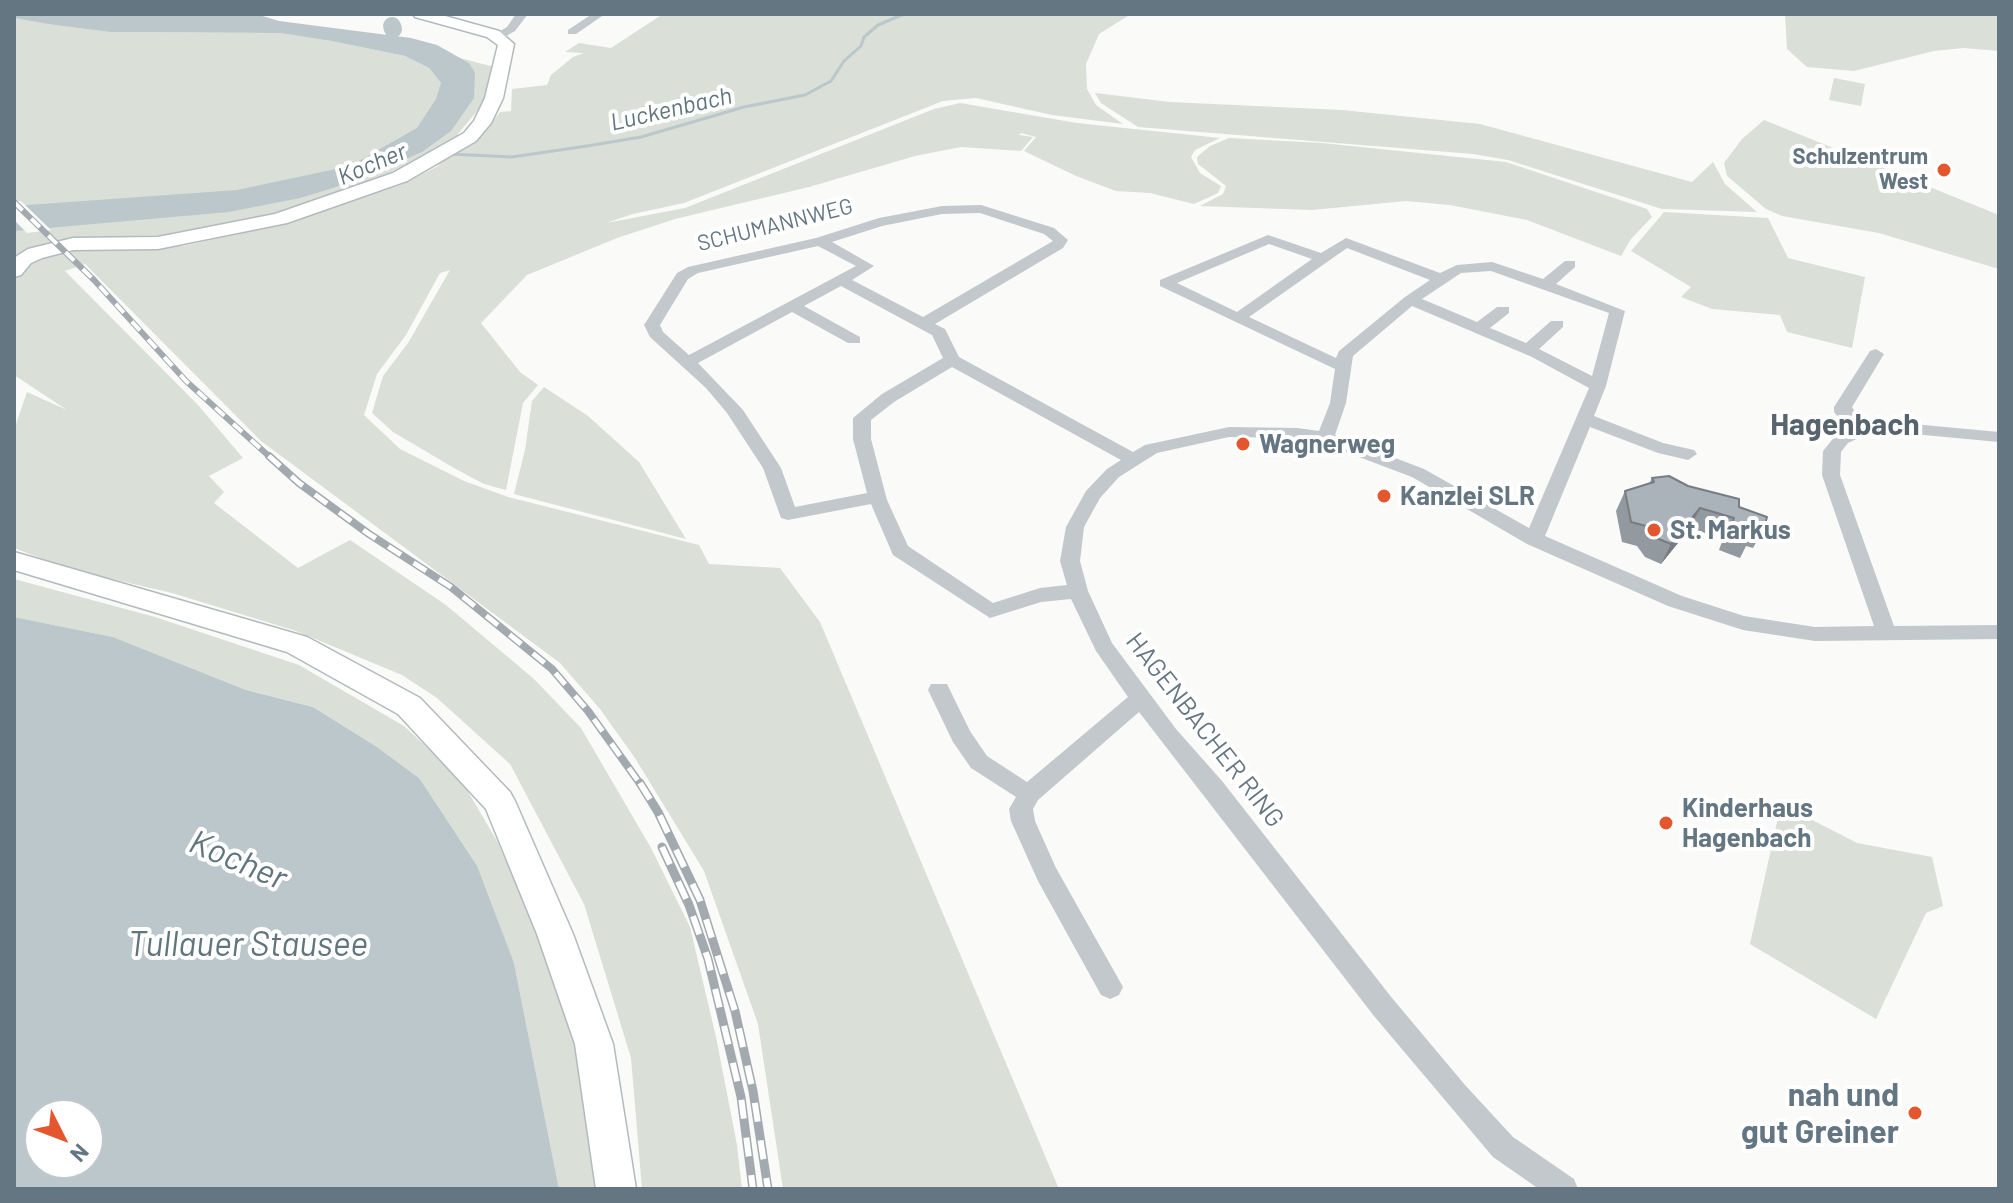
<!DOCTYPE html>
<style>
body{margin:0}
#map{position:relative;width:2013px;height:1203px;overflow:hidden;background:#fafaf8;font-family:Barlow,sans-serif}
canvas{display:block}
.frame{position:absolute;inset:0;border:16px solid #657683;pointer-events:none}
.north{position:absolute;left:24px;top:1099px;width:80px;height:80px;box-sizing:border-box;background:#fff;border:2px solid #c1c8cd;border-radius:50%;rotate:132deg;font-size:22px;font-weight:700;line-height:32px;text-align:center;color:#657683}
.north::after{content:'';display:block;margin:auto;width:28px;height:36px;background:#e4572e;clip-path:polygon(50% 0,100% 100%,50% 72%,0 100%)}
</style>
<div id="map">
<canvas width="2013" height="1203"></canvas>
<div class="frame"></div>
<div class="north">N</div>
</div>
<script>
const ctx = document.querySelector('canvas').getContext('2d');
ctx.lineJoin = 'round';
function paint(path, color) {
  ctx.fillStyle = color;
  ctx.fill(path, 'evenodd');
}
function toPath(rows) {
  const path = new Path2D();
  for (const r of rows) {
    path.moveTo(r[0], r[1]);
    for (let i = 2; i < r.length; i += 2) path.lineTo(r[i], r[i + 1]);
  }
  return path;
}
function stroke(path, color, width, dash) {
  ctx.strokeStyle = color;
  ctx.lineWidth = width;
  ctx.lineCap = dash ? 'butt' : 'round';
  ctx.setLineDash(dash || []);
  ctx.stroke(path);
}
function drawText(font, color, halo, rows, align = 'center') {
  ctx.font = font + ' Barlow,sans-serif';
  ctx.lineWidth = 8;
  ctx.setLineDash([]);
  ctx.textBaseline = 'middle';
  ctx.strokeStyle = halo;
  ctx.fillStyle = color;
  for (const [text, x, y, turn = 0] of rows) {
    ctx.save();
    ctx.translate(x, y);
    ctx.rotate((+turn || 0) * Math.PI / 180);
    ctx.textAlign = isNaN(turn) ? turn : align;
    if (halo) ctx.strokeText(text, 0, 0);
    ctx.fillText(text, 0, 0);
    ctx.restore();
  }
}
paint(toPath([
 [663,14,1131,14,1099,34,1086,64,1087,89,1096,105,1123,124,1052,115,976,98,943,101,684,203,633,214,606,223,685,208,934,109,960,103,1077,123,1220,138,1195,150,1191,157,1200,173,1221,186,1218,193,1194,204,1150,193,1116,191,1076,176,1024,151,1036,137,1021,133,1019,135,1033,137,1021,151,961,147,915,156,809,187,675,219,617,238,527,275,481,323,520,372,538,385,523,403,506,490,484,484,454,468,393,432,372,413,383,376,408,343,450,270,440,273,406,335,377,374,364,415,400,449,464,481,508,497,699,545,709,564,780,568,820,622,1059,1189,783,1189,758,1024,704,871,635,758,600,709,560,663,261,441,85,264,65,271,198,405,243,458,209,476,224,492,214,503,298,568,350,540,446,605,534,679,581,728,651,848,690,927,716,1037,737,1145,742,1189,642,1189,631,1058,584,904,510,764,437,698,402,675,296,631,172,593,69,569,14,548,14,430,27,392,67,410,14,375,14,273,31,261,64,249,183,246,283,224,401,185,440,165,415,162,295,211,172,238,71,242,14,263,14,18,110,32,280,33,331,41,405,56,429,68,441,83,469,63,460,58,498,68,478,110,457,135,485,132,500,112,511,111,512,89,547,85,551,75,573,57,584,53,565,52,579,43,611,48],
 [1785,14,1999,14,1999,51,1963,48,1934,51,1854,71,1807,67,1787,49],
 [1834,78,1865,84,1861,106,1829,100],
 [1095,93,1170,102,1342,110,1480,124,1692,182,1713,162,1725,184,1757,212,1662,209,1508,160,1473,154,1138,127,1101,103],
 [1764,120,1999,215,1999,269,1879,233,1782,216,1766,209,1727,176,1724,163,1742,139],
 [1229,138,1322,143,1506,162,1647,209,1652,217,1631,239,1621,256,1527,220,1450,205,1406,201,1312,210,1200,206,1223,194,1226,186,1198,164,1197,157,1210,146],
 [1664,212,1768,218,1788,258,1865,277,1852,348,1787,332,1780,315,1712,309,1681,297,1691,287,1631,251],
 [544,387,588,416,639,462,686,539,514,494,525,450,532,401],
 [14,579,155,617,299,665,404,726,460,778,497,841,520,892,591,1072,606,1189,559,1189,514,963,419,778,377,747,313,707,246,690,113,637,14,617],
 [1781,804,1857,843,1932,857,1943,906,1926,913,1876,1019,1750,944]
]), '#dadfd7');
paint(toPath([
 [14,14,256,14,279,21,411,38,437,45,469,63,475,73,474,98,451,131,422,152,356,181,300,198,229,212,14,231,14,206,237,190,350,166,417,128,436,99,441,83,429,68,405,56,331,41,280,33,110,32,49,24,14,18],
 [14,617,113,637,246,690,313,707,377,747,419,778,477,866,514,963,559,1189,14,1189],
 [40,1115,88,1115,88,1163,40,1163]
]), '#bbc7cb');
paint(toPath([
 [21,201,51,230,27,233,14,220,14,202]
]), '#fafaf8');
stroke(toPath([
 [449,154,512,157,587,146,641,137,744,107,805,95,831,81,844,61,861,46,864,37,878,25,904,14]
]), '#bbc7cb', 3);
stroke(toPath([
 [392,26,393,29]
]), '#bbc7cb', 18);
const secondary = toPath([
 [413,14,438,14,499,31,514,44,503,98,491,123,476,141,407,181,287,223,158,249,73,250,42,258,31,263,21,275,14,277,14,258,28,249,73,238,158,237,275,214,393,173,464,133,474,121,485,98,498,45,487,37,415,17,413,14],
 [14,552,307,637,420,698,510,792,515,801,573,934,613,1044,636,1189,596,1189,575,1044,537,934,486,809,398,714,287,652,14,570,14,552]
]);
stroke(secondary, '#b3babf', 3);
paint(toPath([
 [516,14,528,14,515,31,503,38,495,38,495,34,507,27,516,14],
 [592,14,605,14,576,34,568,34,568,30,592,14],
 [981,205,1054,228,1068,240,1063,248,935,324,945,329,959,357,1133,452,1145,445,1229,427,1297,428,1319,431,1330,403,1335,369,1160,286,1160,280,1268,235,1321,253,1346,238,1440,273,1457,265,1492,262,1543,279,1565,261,1575,261,1575,267,1556,284,1625,311,1606,386,1594,416,1663,443,1694,450,1697,454,1688,460,1658,453,1590,427,1545,536,1682,596,1744,616,1815,627,1874,626,1822,475,1823,451,1836,435,1848,429,1834,412,1834,407,1870,351,1876,349,1884,354,1852,407,1863,425,1892,422,1999,432,1999,442,1892,432,1863,436,1848,443,1841,452,1840,475,1894,626,1999,625,1999,639,1815,641,1743,630,1668,606,1527,544,1412,477,1322,443,1297,438,1229,437,1157,453,1119,477,1100,498,1084,527,1080,561,1088,591,1112,643,1176,729,1222,781,1392,998,1465,1085,1513,1137,1574,1179,1578,1189,1539,1189,1493,1157,1374,1016,1139,712,1038,800,1033,809,1035,821,1056,868,1123,987,1119,995,1110,999,1101,995,1038,881,1011,821,1009,809,1016,797,971,768,953,742,928,690,931,684,947,684,970,731,987,756,1027,782,1128,697,1096,651,1071,599,1041,602,990,618,893,555,871,504,788,520,781,518,763,468,727,413,706,388,650,337,644,325,677,273,688,267,816,238,879,218,942,206,981,205],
 [980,213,1044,234,1053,241,923,317,852,280,874,266,832,242,882,226,942,214,980,213],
 [1269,244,1312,259,1237,312,1177,283,1269,244],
 [818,246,856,266,689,355,663,332,660,325,688,279,698,273,818,246],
 [1347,248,1430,280,1405,297,1339,351,1336,358,1249,317,1347,248],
 [1491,271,1609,313,1592,376,1539,349,1563,327,1563,321,1551,321,1526,343,1490,328,1509,313,1509,307,1497,307,1477,322,1422,299,1461,273,1491,271],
 [841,286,932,335,943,358,882,394,853,418,853,439,867,493,795,507,781,468,743,410,698,363,792,312,848,343,860,343,860,337,804,306,841,286],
 [1412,306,1532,357,1589,388,1529,528,1424,469,1335,435,1346,403,1353,356,1412,306],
 [952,367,1121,460,1107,469,1086,491,1066,527,1060,561,1067,585,1040,588,993,603,908,546,887,500,871,439,871,420,894,402,952,367]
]), '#c3c8cc');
paint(secondary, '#fff');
const railFar2 = toPath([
 [14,202,94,280,186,381,271,458]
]);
const railFar1 = toPath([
 [269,456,299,483,369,534,451,587,552,669,588,711,641,785]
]);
const rail = toPath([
 [640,783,658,812,700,900,735,1011,753,1091,768,1189],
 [662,847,689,905,708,959,741,1097,753,1189]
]);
stroke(railFar2, '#a2aab0', 6);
stroke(railFar1, '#a2aab0', 8);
stroke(rail, '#a2aab0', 9);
stroke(railFar2, '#fff', 4, [12]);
stroke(railFar1, '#fff', 5, [15]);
stroke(rail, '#fff', 6, [19]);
paint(toPath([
 [1652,478,1688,486,1739,507,1764,528,1753,548,1746,546,1740,558,1719,550,1723,539,1690,528,1661,564,1645,557,1637,546,1622,542,1616,511,1625,491,1649,484]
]), '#929a9f');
paint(toPath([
 [1700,508,1690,528,1661,564,1671,544]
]), '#777d82');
const building = toPath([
 [1669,476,1688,486,1739,499,1739,507,1767,517,1764,528,1755,525,1751,537,1730,530,1734,518,1700,508,1671,544,1654,537,1646,526,1631,522,1625,491,1654,482,1652,478,1669,476]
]);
paint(building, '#aab3b9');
stroke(building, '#777d82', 2);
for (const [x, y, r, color] of [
 [1944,170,8,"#e4572e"],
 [1243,444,8,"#e4572e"],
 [1384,496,8,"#e4572e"],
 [1654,530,8,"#e4572e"],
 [1666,823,8,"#e4572e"],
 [1915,1113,8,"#e4572e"]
]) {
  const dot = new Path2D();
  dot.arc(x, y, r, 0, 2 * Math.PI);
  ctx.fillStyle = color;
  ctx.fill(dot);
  stroke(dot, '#fff', 3);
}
drawText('bold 22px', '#657683', '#fff', [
 ["Schulzentrum",1928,157],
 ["West",1928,182]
], 'right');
drawText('22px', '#657683', '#fff', [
 ["SCHUMANNWEG",775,225,-14]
]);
drawText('italic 24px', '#60757c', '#fff', [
 ["Luckenbach",671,109,-13],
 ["Kocher",372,164,-23]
]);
drawText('bold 26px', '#657683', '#fff', [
 ["Wagnerweg",1259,444],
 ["Kanzlei SLR",1400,496],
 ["St. Markus",1670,530],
 ["Kinderhaus",1682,808],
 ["Hagenbach",1682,838]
], 'left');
drawText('26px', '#657683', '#fff', [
 ["HAGENBACHER RING",1205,730,52]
]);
drawText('bold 30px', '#57646e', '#fff', [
 ["Hagenbach",1845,425]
]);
drawText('bold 32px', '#657683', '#fff', [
 ["nah und",1899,1095],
 ["gut Greiner",1899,1132]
], 'right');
drawText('italic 34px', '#60757c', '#fff', [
 ["Kocher",238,860,23],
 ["Tullauer Stausee",248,945]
]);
</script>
